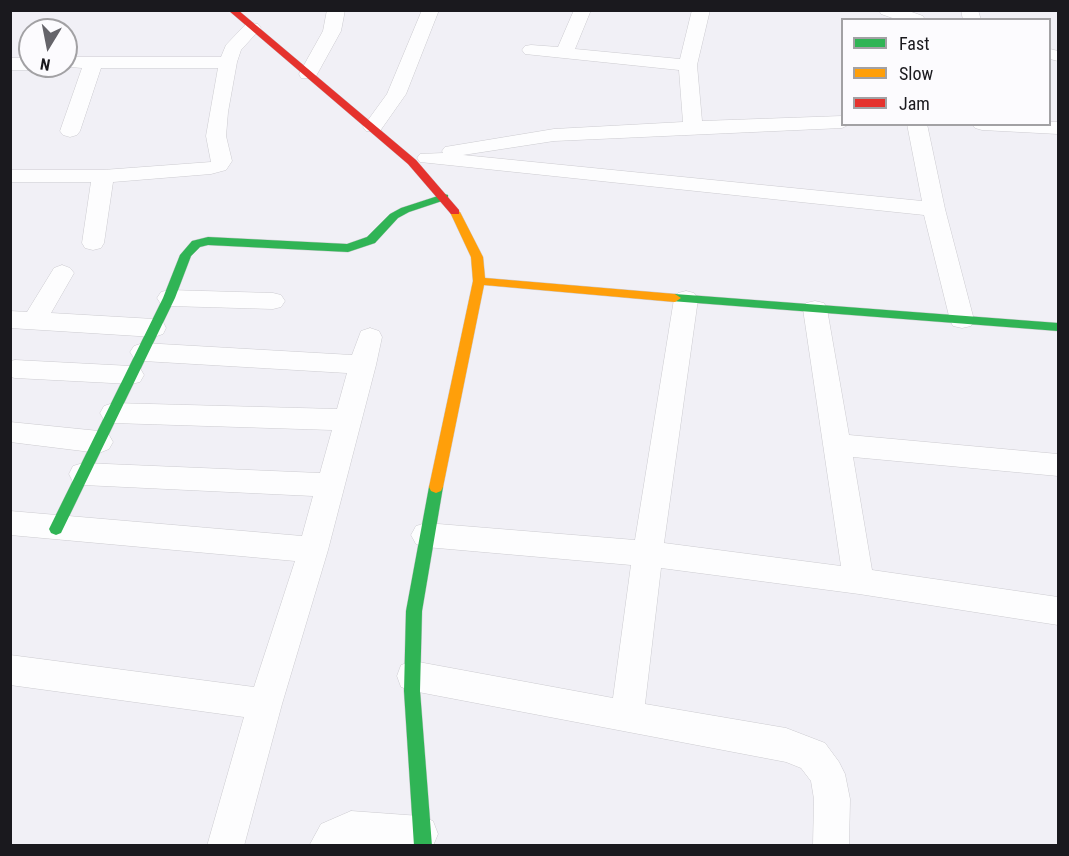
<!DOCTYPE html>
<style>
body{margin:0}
#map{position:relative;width:1069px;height:856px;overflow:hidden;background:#f1f0f6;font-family:"Roboto Condensed",sans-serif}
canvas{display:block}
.frame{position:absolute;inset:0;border:12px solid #1a191e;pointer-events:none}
.legend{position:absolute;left:841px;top:18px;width:210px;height:108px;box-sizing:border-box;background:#fcfbfe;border:2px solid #a2a1a4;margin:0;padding:8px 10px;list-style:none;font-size:18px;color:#1a191e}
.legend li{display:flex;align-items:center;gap:12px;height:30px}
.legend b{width:30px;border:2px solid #a2a1a4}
.north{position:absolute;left:18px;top:18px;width:60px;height:60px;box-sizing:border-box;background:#fcfbfe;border:2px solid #a2a1a4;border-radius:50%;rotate:190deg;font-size:16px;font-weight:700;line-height:24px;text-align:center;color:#1a191e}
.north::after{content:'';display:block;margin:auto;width:21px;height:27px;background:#65646a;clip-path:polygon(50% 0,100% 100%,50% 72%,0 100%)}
</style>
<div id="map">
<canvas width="1069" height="856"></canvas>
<div class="frame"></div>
<ul class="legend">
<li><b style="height:8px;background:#30b455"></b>Fast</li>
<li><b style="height:8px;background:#ff9f0a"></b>Slow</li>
<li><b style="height:8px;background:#e5322d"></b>Jam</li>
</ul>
<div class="north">N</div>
</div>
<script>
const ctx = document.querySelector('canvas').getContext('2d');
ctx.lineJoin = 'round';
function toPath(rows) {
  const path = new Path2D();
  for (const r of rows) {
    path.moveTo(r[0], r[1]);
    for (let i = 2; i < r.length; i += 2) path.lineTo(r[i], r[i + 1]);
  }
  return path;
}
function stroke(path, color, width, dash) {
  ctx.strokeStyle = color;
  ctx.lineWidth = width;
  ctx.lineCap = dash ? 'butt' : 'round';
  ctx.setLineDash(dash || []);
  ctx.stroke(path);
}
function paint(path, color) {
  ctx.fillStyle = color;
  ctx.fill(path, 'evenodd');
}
const street = toPath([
 [327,10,345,10,341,31,315,78,301,78,299,74,323,31,327,10],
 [422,10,439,10,406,94,380,131,366,131,363,127,387,94,422,10],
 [574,10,591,10,575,49,680,59,692,10,710,10,697,65,702,121,842,116,842,124,850,124,842,128,554,141,463,155,922,201,907,124,927,124,945,209,974,320,971,326,962,328,953,326,950,320,924,215,420,162,417,158,420,154,443,153,442,151,445,147,554,129,683,122,679,70,525,54,522,50,525,46,531,45,558,47,574,10],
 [879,10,906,10,923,16,925,20,898,20,881,14,879,10],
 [961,10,978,10,981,20,963,20,961,10],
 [252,23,258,24,261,28,241,50,237,62,228,112,226,136,232,161,226,170,211,174,113,182,104,243,101,248,93,250,85,248,82,243,91,182,10,182,10,170,103,170,211,162,206,136,218,68,101,68,80,131,77,135,70,137,63,135,60,131,82,68,59,66,66,66,66,57,221,57,226,45,246,24,252,23],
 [1050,49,1058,51,1058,61,1050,59,1050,49],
 [10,58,30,58,30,66,38,66,30,70,10,70,10,58],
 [1050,122,1058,122,1058,134,982,130,975,128,972,124,1050,124,1050,122],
 [62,265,70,268,74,273,51,313,154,319,163,322,166,328,163,334,154,337,10,328,10,311,27,312,54,268,62,265],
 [169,290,273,293,281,295,285,301,281,307,273,309,169,306,161,304,157,298,161,292,169,290],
 [686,291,694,293,698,299,664,543,841,566,803,309,806,303,815,301,824,303,827,309,849,435,1058,454,1058,476,853,457,872,570,1058,597,1058,625,859,594,661,568,645,704,786,728,825,743,839,762,845,774,850,799,849,846,813,846,814,799,811,781,801,768,786,762,413,691,401,687,397,676,401,665,413,661,613,698,631,565,426,547,416,544,411,535,416,526,426,523,635,540,674,299,678,293,686,291],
 [370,328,379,331,382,337,376,365,328,550,282,704,244,846,207,846,244,717,10,685,10,655,254,687,295,561,10,535,10,511,302,536,313,496,83,485,73,482,69,474,73,466,83,463,320,473,332,430,113,423,104,420,100,413,104,406,113,403,337,409,347,373,143,361,134,358,130,352,134,346,143,343,352,355,361,331,370,328],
 [15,360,131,366,140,368,144,375,140,382,131,384,15,378,10,377,10,361,15,360],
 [10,422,99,431,109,435,113,442,109,449,99,453,10,442,10,422],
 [351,811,420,816,433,821,438,834,433,846,309,846,321,824,351,811]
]);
const fast = toPath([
 [444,194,448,195,448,199,409,212,398,218,375,243,348,252,208,245,200,247,191,256,175,298,61,533,56,535,51,533,49,529,163,298,180,255,192,241,208,237,347,244,367,237,390,214,401,208,444,194],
 [675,294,1058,323,1058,331,671,301,669,298,675,294],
 [436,481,441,483,443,487,422,611,420,691,432,846,414,846,404,691,406,611,429,487,431,483,436,481]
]);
const slow = toPath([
 [455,209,460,212,483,257,485,278,675,294,681,298,675,302,484,285,443,487,441,491,436,493,431,491,429,487,473,281,471,257,450,212,455,209]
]);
const jam = toPath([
 [228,10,238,10,416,160,459,210,459,214,451,214,408,164,228,10]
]);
stroke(street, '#cccbd0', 1);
stroke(fast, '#cccbd0', 1);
stroke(slow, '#cccbd0', 1);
stroke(jam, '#cccbd0', 1);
paint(street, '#fdfdfe');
paint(fast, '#30b455');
paint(slow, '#ff9f0a');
paint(jam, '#e5322d');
</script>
